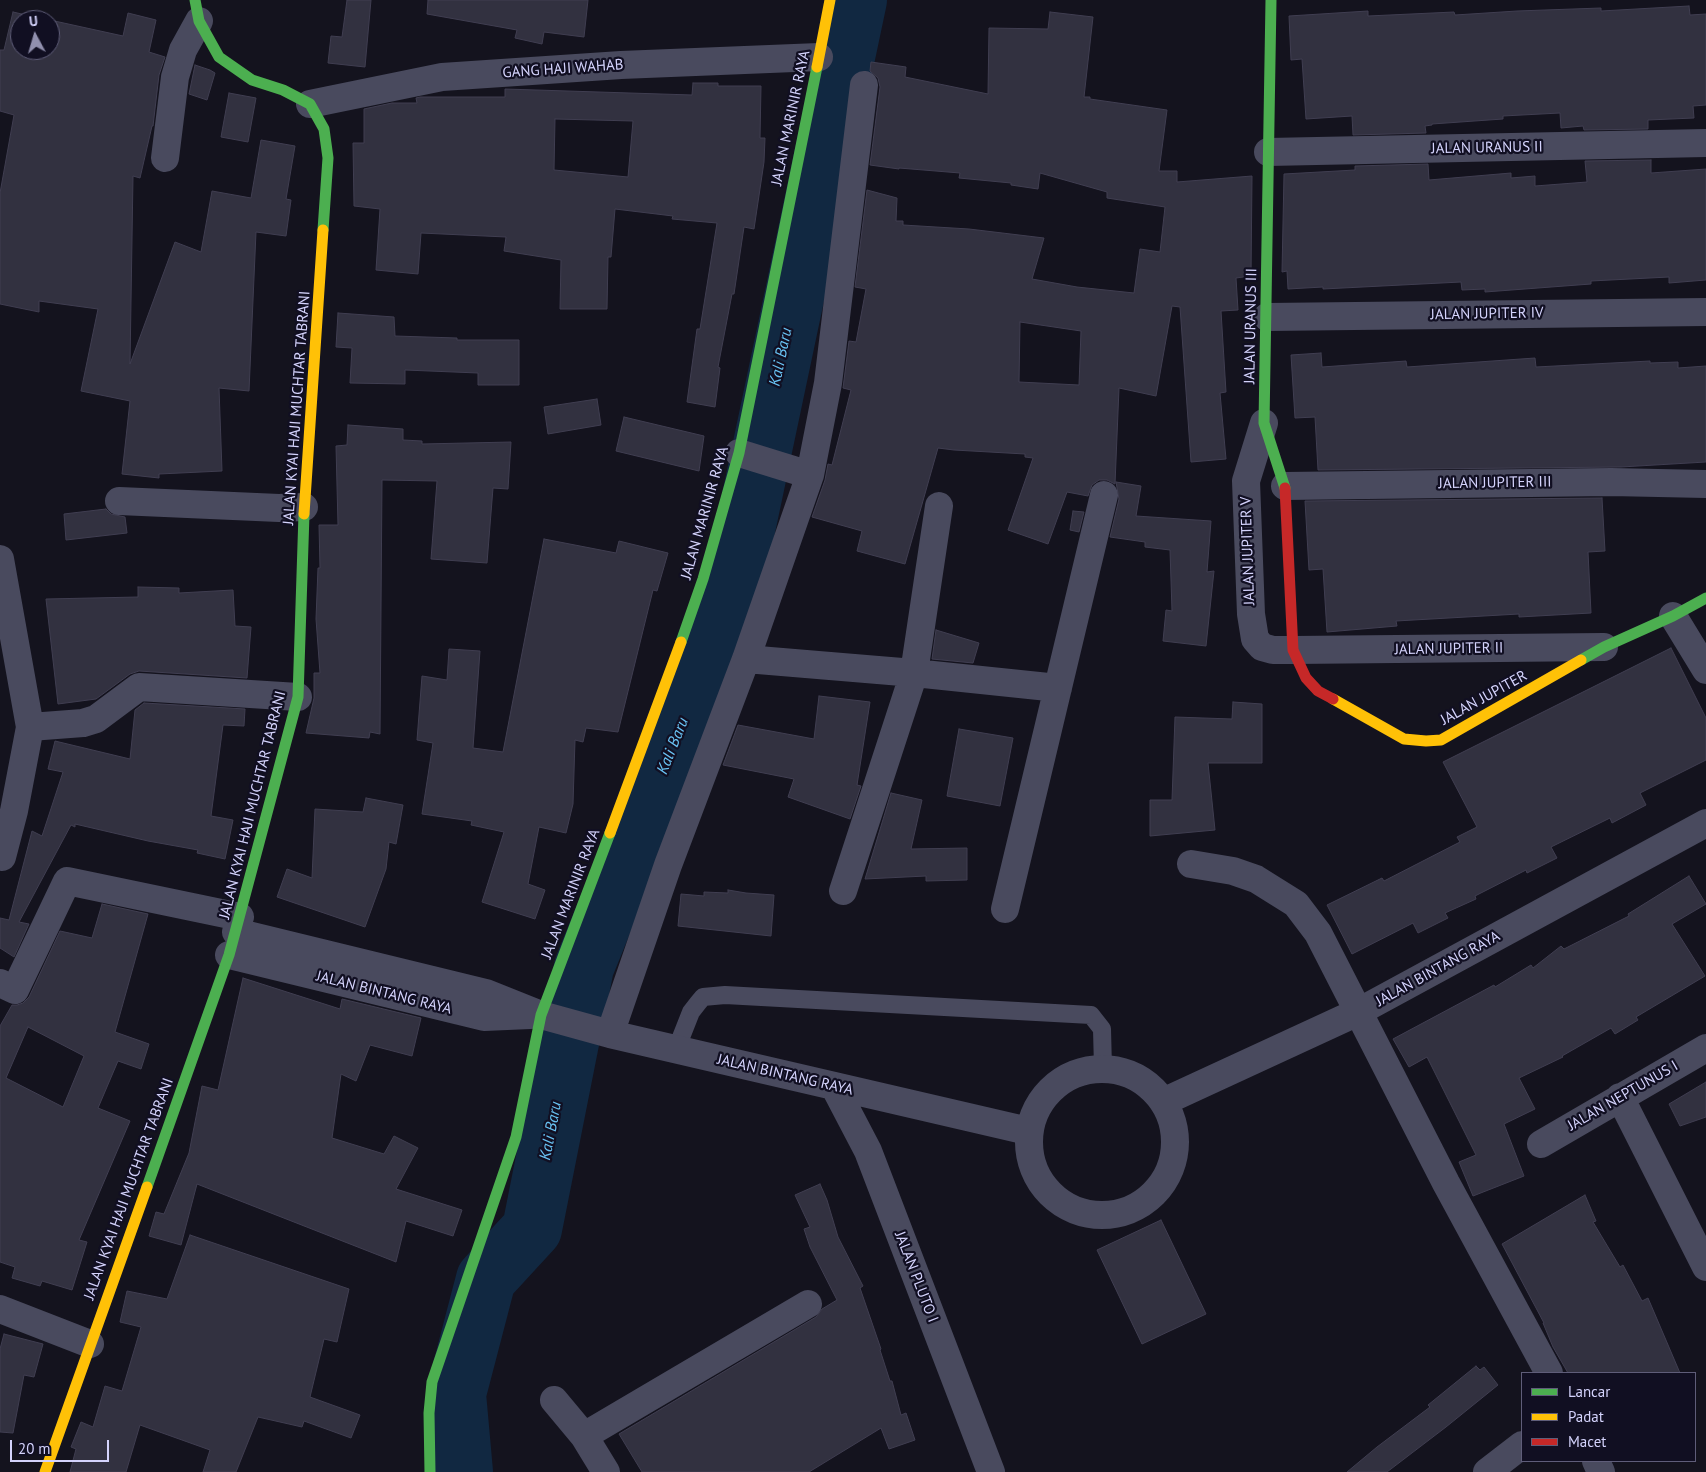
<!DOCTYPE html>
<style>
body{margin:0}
#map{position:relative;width:1706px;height:1472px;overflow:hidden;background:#14131e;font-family:"PT Sans",sans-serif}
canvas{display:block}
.legend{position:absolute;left:1521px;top:1372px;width:175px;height:90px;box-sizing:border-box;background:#110f22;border:1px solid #5f5d79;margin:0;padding:6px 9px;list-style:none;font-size:15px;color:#d4d3fc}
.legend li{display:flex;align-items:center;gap:10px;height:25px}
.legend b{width:25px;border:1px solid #5f5d79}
.north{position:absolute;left:10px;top:10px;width:50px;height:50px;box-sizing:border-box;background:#110f22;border:1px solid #5f5d79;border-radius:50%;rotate:354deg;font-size:14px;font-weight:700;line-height:20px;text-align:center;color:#d4d3fc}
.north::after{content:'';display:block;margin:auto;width:18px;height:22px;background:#9190ae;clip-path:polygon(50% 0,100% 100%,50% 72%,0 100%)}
.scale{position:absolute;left:10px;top:1440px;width:99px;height:22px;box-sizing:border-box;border:2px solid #d4d3fc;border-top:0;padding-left:6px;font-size:15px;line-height:18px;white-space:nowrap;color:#d4d3fc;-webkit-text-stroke:4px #110f22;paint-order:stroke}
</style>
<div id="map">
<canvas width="1706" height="1472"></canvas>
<ul class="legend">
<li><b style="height:6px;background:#4caf50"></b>Lancar</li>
<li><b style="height:6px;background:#ffc107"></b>Padat</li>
<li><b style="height:6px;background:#c62828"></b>Macet</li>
</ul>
<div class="north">U</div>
<div class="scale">20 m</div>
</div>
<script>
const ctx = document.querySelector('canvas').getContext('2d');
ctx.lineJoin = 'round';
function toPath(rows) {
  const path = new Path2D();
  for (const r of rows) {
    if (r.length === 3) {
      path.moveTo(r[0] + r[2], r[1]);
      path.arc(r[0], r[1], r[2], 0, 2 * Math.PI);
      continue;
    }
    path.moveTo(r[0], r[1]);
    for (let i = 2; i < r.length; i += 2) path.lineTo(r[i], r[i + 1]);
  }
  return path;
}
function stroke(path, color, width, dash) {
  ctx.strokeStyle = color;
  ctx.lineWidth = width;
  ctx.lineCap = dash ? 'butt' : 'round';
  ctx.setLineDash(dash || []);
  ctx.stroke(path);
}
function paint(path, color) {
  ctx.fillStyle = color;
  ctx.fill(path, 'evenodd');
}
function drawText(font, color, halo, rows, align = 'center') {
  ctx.font = font + ' "PT Sans",sans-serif';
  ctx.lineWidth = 4.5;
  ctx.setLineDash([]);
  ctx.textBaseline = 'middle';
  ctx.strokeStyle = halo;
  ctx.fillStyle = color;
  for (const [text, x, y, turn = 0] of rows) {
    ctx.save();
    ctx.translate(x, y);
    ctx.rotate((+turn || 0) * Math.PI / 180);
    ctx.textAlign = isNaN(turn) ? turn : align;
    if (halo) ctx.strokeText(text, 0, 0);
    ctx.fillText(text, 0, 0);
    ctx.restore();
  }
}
stroke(toPath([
 [463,1472,456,1394,486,1279,532,1229,584,967,727,615,857,0]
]), '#112841', 60);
const building = toPath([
 [347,0,371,0,365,67,328,63,331,36,342,37,347,0],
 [428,0,588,0,584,37,544,32,542,44,515,38,517,30,427,14,428,0],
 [1689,6,1690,15,1706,14,1706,105,1693,106,1694,118,1648,120,1648,129,1584,130,1583,126,1561,128,1560,113,1503,116,1503,119,1432,124,1432,125,1425,126,1426,133,1353,135,1352,116,1306,119,1302,59,1291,60,1289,16,1368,11,1368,16,1454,12,1455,15,1517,11,1601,8,1601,11,1689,6],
 [13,12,48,20,20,20,20,50,50,50,50,20,123,36,128,13,156,20,149,52,165,57,159,75,153,126,152,126,140,178,133,176,130,364,175,242,201,252,212,191,251,198,261,140,295,146,286,199,291,200,286,236,256,232,249,391,219,388,222,471,159,474,159,478,122,474,130,401,81,391,98,309,39,301,39,312,0,304,0,193,14,115,0,111,0,50,4,50,13,12],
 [1050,12,1093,17,1084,97,1090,97,1090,99,1167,110,1159,171,1177,171,1177,182,1252,176,1251,276,1236,278,1238,310,1221,311,1226,392,1220,393,1226,459,1191,462,1180,307,1172,306,1156,396,1119,388,1115,484,1107,480,1099,480,1092,485,1088,496,1067,492,1048,544,1008,530,1033,458,1025,457,1025,454,954,450,938,448,905,564,857,551,862,531,812,517,825,480,828,464,832,465,851,390,843,388,849,341,856,342,866,289,855,287,867,190,897,198,896,221,903,221,903,225,969,229,1044,238,1032,279,1077,287,1134,293,1140,249,1160,252,1165,207,1107,198,1107,192,1040,173,1038,189,1011,185,1011,183,959,178,960,173,899,168,899,169,870,165,880,87,878,78,870,71,871,62,906,67,905,77,988,94,989,28,1048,29,1050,12],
 [1020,322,1081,331,1079,385,1019,382,1020,322],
 [195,65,210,70,215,73,207,100,189,94,195,65],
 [693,83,718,83,718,86,761,86,760,138,765,138,764,162,754,229,744,227,734,294,732,294,718,367,720,368,715,407,687,402,697,329,700,329,717,223,672,219,673,216,615,209,611,257,608,257,607,309,560,309,561,260,504,251,506,237,421,233,418,274,376,270,380,209,354,206,353,143,364,143,364,109,392,103,417,103,416,98,420,97,505,97,505,89,692,95,693,83],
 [555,119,633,121,628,177,554,170,555,119],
 [229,93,256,98,248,142,221,137,229,93],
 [1651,160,1651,173,1706,169,1706,280,1669,283,1669,277,1591,281,1591,284,1485,292,1485,289,1462,290,1461,282,1323,289,1323,287,1288,289,1287,271,1282,272,1284,174,1355,170,1355,166,1428,164,1429,180,1511,173,1511,178,1535,176,1535,186,1587,182,1585,161,1651,160],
 [338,313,394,317,395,336,457,338,457,340,519,340,519,385,478,385,478,373,405,370,405,384,350,383,352,348,336,347,338,313],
 [1321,353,1322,367,1406,361,1407,367,1535,358,1536,367,1650,361,1650,363,1678,362,1678,368,1706,366,1706,462,1621,467,1318,470,1315,417,1295,418,1291,355,1321,353],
 [597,399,601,425,548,434,544,407,597,399],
 [624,417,704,436,699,471,616,451,624,417],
 [348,425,403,429,403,440,422,441,422,444,511,442,508,489,493,488,487,563,431,559,437,481,382,480,380,734,370,732,369,738,306,733,314,698,314,673,320,673,316,619,318,568,320,568,319,525,338,525,336,446,347,445,348,425],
 [1116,482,1141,486,1136,516,1211,521,1207,572,1214,571,1206,646,1163,641,1166,610,1172,611,1170,550,1145,547,1145,542,1110,537,1119,499,1116,482],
 [1602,498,1605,551,1588,552,1591,613,1519,617,1519,614,1396,621,1397,626,1327,632,1323,569,1309,570,1305,501,1602,498],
 [106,509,111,514,125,517,127,533,66,540,64,514,106,509],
 [1073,511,1084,512,1079,532,1070,530,1073,511],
 [544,539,616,553,619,541,668,553,657,591,653,590,618,732,586,728,583,742,575,740,573,804,566,833,539,827,528,884,545,890,535,919,482,902,504,832,471,825,472,821,422,814,433,743,417,740,422,676,447,680,449,649,480,651,473,748,503,752,544,539],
 [138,587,179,588,179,593,233,590,235,626,251,627,247,678,139,671,130,674,96,699,58,704,46,599,138,597,138,587],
 [936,630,979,643,973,663,932,659,936,630],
 [1671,648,1706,718,1706,760,1640,793,1646,805,1612,823,1610,818,1551,847,1557,858,1527,873,1526,870,1475,896,1476,899,1445,913,1448,918,1418,933,1413,923,1352,954,1327,905,1382,878,1384,881,1460,842,1457,837,1477,827,1443,762,1671,648],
 [819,696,870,702,857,785,861,786,850,819,788,797,794,779,723,765,738,725,814,739,819,696],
 [1233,702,1262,704,1262,763,1208,763,1215,830,1150,836,1150,800,1172,800,1175,717,1232,719,1233,702],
 [144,703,245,709,244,726,223,725,211,816,233,820,225,859,197,853,198,850,148,841,75,824,75,827,71,825,19,922,29,924,14,957,0,948,0,918,9,920,32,831,42,836,63,772,48,769,55,741,130,759,135,710,144,703],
 [959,729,1013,738,1000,806,947,796,959,729],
 [891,793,922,800,911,849,967,848,967,880,926,881,926,876,865,879,891,793],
 [366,798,403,805,396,844,389,842,386,869,365,927,277,897,287,869,312,878,315,809,363,812,366,798],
 [1689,876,1706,904,1672,924,1705,976,1636,1017,1638,1020,1615,1034,1611,1028,1562,1056,1563,1057,1519,1078,1535,1109,1504,1124,1524,1176,1473,1196,1459,1162,1476,1155,1427,1057,1409,1067,1393,1039,1494,985,1495,987,1531,965,1533,968,1561,946,1564,949,1629,916,1628,914,1689,876],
 [728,890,746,893,774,895,771,936,678,926,681,894,704,896,704,892,728,893,728,890],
 [102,904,148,914,115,1032,149,1044,141,1069,118,1061,98,1108,130,1121,79,1240,87,1242,72,1290,42,1281,40,1286,12,1278,15,1267,0,1262,0,1026,12,1005,17,1005,23,1003,29,997,60,931,92,938,102,904],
 [28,1027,84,1056,63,1107,6,1078,28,1027],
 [243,978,340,1009,342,999,421,1018,412,1056,370,1045,356,1081,341,1074,332,1138,384,1154,394,1136,418,1148,396,1189,462,1210,453,1236,406,1221,396,1262,197,1184,181,1245,149,1236,156,1212,164,1214,189,1153,202,1086,218,1090,243,978],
 [1706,1082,1706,1117,1680,1126,1669,1104,1706,1082],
 [820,1184,827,1200,838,1237,863,1286,860,1288,881,1349,880,1350,890,1381,892,1381,901,1415,906,1413,915,1440,889,1449,881,1428,809,1472,642,1472,619,1434,816,1317,822,1309,837,1300,810,1247,804,1229,810,1227,795,1195,820,1184],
 [1585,1195,1596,1221,1593,1222,1620,1267,1623,1265,1642,1301,1648,1298,1680,1373,1568,1373,1553,1347,1543,1323,1544,1323,1502,1244,1585,1195],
 [1161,1220,1206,1314,1142,1344,1097,1250,1161,1220],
 [190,1235,349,1289,337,1342,324,1339,310,1397,360,1415,351,1438,304,1421,302,1427,258,1417,236,1472,203,1472,210,1450,140,1425,126,1472,70,1472,76,1449,71,1447,81,1422,93,1427,105,1386,122,1391,141,1327,120,1322,127,1291,167,1299,190,1235],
 [4,1334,43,1344,34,1377,24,1375,13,1433,0,1432,0,1349,4,1334],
 [1476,1366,1480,1370,1484,1367,1498,1385,1446,1427,1387,1472,1347,1472,1377,1447,1430,1407,1428,1405,1476,1366]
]);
paint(building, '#323140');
stroke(building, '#403e51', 1);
stroke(toPath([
 [676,1050,691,1012,698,1003,703,997,725,995,1091,1015,1102,1029,1103,1068]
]), '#494a5e', 18);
stroke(toPath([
 [310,104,442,77,621,65,819,57],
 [1268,152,1706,143],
 [165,158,175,77,183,50,199,21],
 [1267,317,1706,312],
 [1264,423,1246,481,1251,614,1255,639,1262,647,1273,650,1293,650,1604,647],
 [739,453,810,475],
 [1285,486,1611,482,1706,484],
 [119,501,279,508,304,507],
 [0,559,30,727,14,811,2,857],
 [1673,616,1706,670],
 [746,659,914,673,1058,688],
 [30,727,83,723,96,719,139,687,298,697],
 [1191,864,1233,871,1256,879,1296,904,1318,933,1446,1183,1549,1373],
 [843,891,914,673,939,506],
 [1005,909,1104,495],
 [236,932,486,993,541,1015,610,1034,1028,1131],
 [229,955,484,1017,530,1015],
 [0,983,15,990,67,881,240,917],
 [610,1034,668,865,746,659,810,475,828,383,864,85],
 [1102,1142,73],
 [834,1086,868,1151,991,1472],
 [1620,1097,1706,1267],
 [1163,1102,1358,1012,1706,823],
 [1541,1144,1706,1048],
 [0,1309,90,1344],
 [554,1400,584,1436],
 [1596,1461,1601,1472],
 [606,1472,584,1436,808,1304],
 [1487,1472,1522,1445]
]), '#494a5e', 28);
stroke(toPath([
 [195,0,199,21,219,57,252,80,283,90,310,104,324,129,328,158,323,230],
 [1271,0,1264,423,1285,488],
 [681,642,703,579,739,453,817,67],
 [1581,660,1604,647,1673,616,1706,598],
 [147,1187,229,955,298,697,304,514],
 [430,1472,429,1413,432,1382,516,1137,541,1015,610,833]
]), '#4caf50', 11);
stroke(toPath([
 [817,67,830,0],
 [304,514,323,230],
 [1333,699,1404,739,1426,741,1441,740,1581,660],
 [610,833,681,642],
 [45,1472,147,1187]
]), '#ffc107', 11);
stroke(toPath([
 [1285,488,1293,650,1306,678,1318,691,1333,699]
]), '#c62828', 11);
drawText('15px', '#d4d3fc', '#110f22', [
 ["GANG HAJI WAHAB",563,69,-4],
 ["JALAN MARINIR RAYA",791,118,-78],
 ["JALAN URANUS II",1487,148,-1],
 ["JALAN JUPITER IV",1487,314,-1],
 ["JALAN URANUS III",1251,326,-89],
 ["JALAN KYAI HAJI MUCHTAR TABRANI",297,408,-86],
 ["JALAN JUPITER III",1495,483,-1],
 ["JALAN MARINIR RAYA",705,513,-74],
 ["JALAN JUPITER V",1248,551,-92],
 ["JALAN JUPITER II",1449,649,-1],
 ["JALAN JUPITER",1484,698,-29],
 ["JALAN KYAI HAJI MUCHTAR TABRANI",253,805,-76],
 ["JALAN MARINIR RAYA",571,894,-69],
 ["JALAN BINTANG RAYA",1438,969,-29],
 ["JALAN BINTANG RAYA",384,993,14],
 ["JALAN BINTANG RAYA",785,1075,13],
 ["JALAN NEPTUNUS I",1623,1096,-30],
 ["JALAN KYAI HAJI MUCHTAR TABRANI",129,1189,-70],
 ["JALAN PLUTO I",916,1277,69]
]);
drawText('italic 16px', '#69c3f4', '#110f22', [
 ["Kali Baru",781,357,-78],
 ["Kali Baru",673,746,-68],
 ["Kali Baru",551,1131,-79]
]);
</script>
